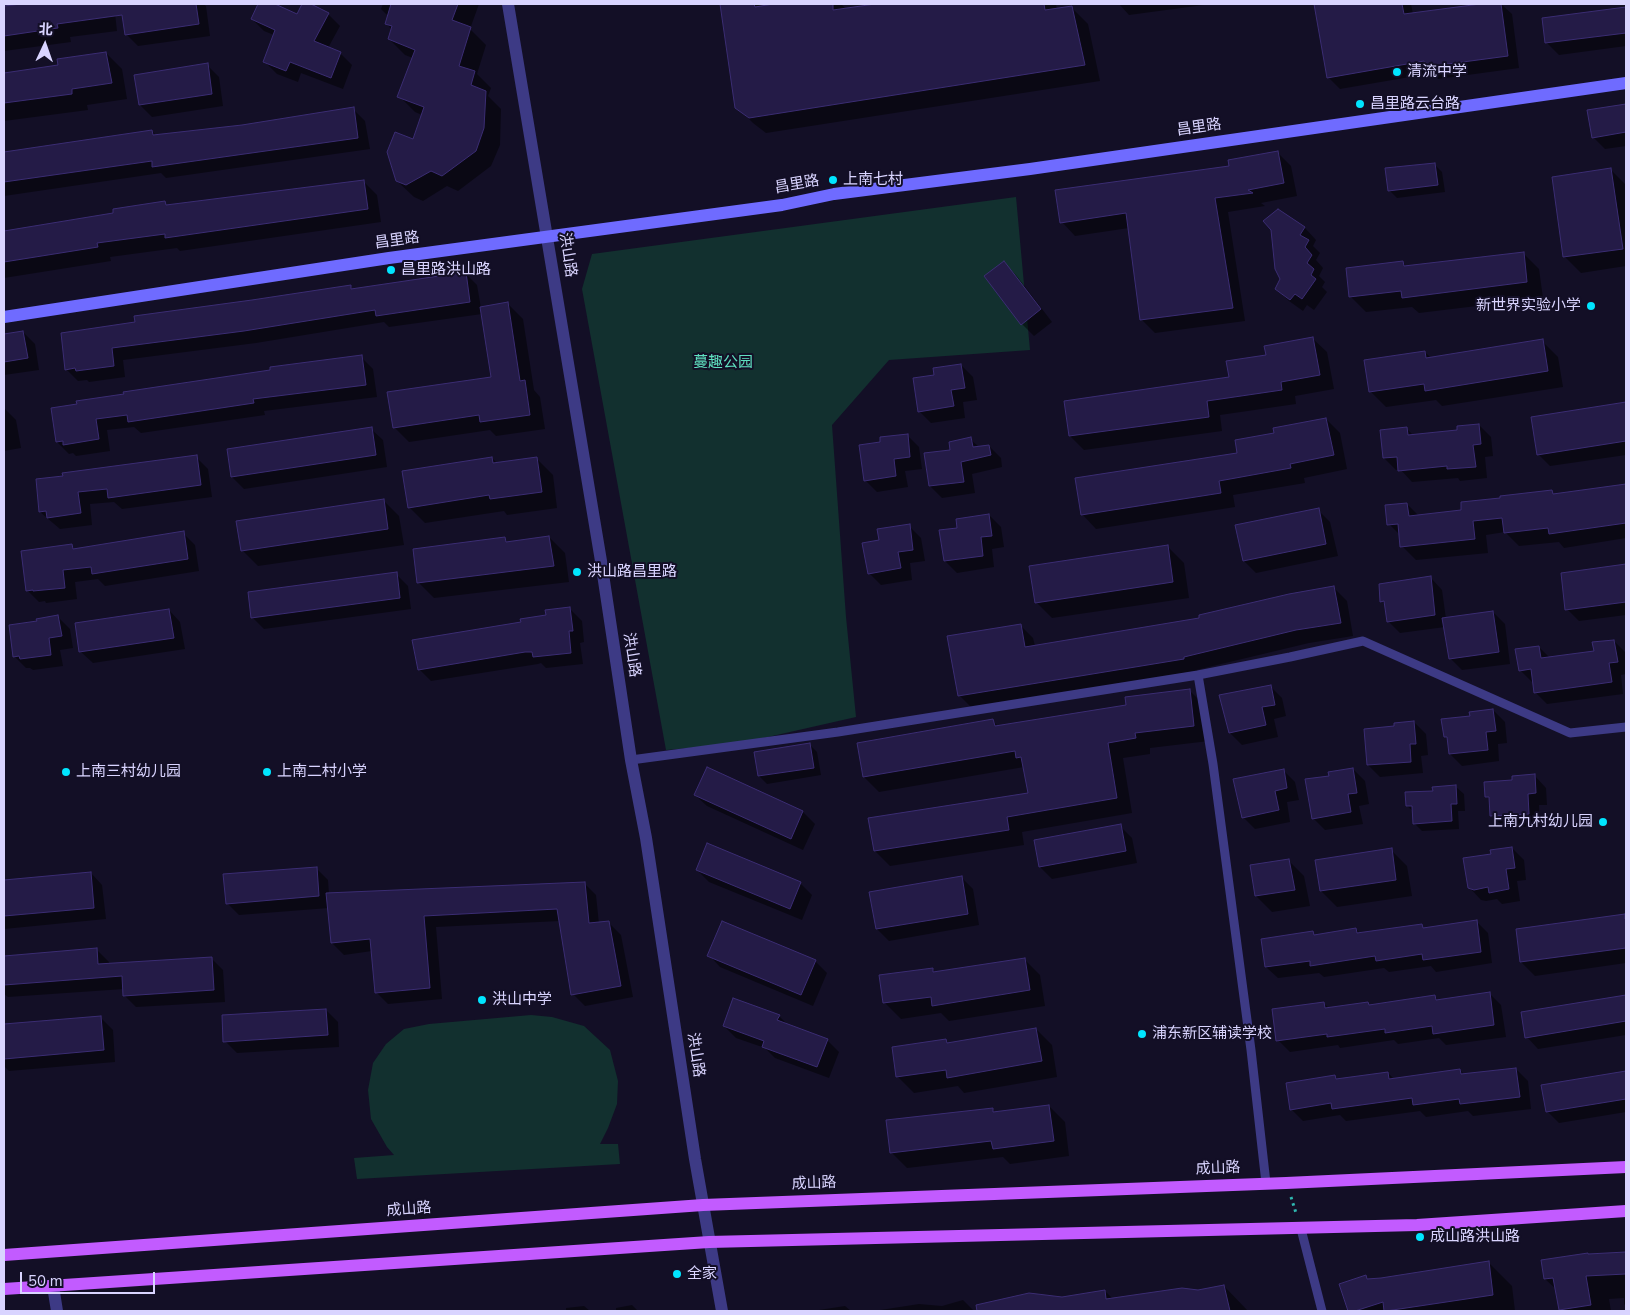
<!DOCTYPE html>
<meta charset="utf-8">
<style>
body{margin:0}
#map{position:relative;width:1630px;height:1315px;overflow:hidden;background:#130f26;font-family:"Nunito Sans","Noto Sans SC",sans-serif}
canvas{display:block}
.frame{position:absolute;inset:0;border:5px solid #d9d4ff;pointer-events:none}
.north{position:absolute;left:20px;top:20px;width:50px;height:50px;-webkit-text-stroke:4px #130f26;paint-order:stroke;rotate:3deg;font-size:14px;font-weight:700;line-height:20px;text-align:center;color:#d9d4ff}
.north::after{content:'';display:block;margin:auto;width:18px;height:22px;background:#d9d4ff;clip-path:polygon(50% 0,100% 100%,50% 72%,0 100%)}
.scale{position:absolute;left:20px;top:1272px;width:135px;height:22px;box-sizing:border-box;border:2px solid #d9d4ff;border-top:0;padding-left:6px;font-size:15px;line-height:18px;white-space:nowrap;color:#d9d4ff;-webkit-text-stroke:4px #130f26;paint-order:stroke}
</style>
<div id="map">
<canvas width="1630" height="1315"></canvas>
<div class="frame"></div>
<div class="north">北</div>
<div class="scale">50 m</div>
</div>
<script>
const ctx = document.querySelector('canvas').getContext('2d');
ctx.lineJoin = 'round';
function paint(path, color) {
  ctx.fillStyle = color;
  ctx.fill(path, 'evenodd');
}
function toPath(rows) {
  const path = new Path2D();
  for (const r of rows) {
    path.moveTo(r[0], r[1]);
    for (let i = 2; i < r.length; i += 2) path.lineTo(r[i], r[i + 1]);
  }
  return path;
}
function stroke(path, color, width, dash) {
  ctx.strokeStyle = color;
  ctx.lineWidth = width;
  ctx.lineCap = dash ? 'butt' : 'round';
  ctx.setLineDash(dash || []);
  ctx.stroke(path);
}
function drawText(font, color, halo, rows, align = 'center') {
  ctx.font = font + ' "Nunito Sans","Noto Sans SC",sans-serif';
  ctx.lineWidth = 4;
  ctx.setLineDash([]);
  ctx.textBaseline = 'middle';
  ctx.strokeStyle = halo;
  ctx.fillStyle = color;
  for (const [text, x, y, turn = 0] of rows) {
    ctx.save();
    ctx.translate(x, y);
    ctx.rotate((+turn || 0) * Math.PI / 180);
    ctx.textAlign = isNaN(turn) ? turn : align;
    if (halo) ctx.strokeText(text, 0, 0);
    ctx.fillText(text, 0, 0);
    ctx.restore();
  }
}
paint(toPath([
 [1016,197,1030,350,889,360,832,425,846,617,856,717,737,744,666,750,582,289,592,254],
 [531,1015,552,1017,584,1026,610,1050,618,1081,617,1104,608,1128,600,1144,618,1144,620,1164,357,1179,354,1158,394,1155,387,1147,371,1119,368,1090,373,1063,386,1044,404,1029,429,1024]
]), '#12302f');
paint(toPath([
 [31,4,114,4,117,31,70,37,71,42,4,51,4,7],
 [122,4,203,4,206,6,210,36,138,46,126,34],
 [259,4,272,4,297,15,304,4,309,4,328,14,340,26,328,48,340,53,352,65,343,89,301,73,298,82,277,74,265,62,274,35,264,31,252,19],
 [383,4,479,4,470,29,486,45,477,74,491,88,488,96,501,109,500,145,491,166,458,191,447,186,423,201,414,197,397,181,422,115,415,112,399,96,413,58,405,55,389,39,392,30,387,24,389,17,381,9],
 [721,4,768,4,768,6,780,4,841,4,846,9,883,4,1056,4,1057,10,1072,8,1088,24,1100,81,766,133,753,123,737,107],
 [1119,4,1211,4,1129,15],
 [1315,4,1411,4,1413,14,1489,4,1501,4,1512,14,1519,68,1438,79,1433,73,1340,89,1328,77],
 [1626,8,1626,46,1559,55,1547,43,1543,19],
 [106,53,122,69,127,99,87,105,88,110,4,121,4,74,59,66],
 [207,65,219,77,223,106,152,117,140,105],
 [1626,105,1626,146,1605,149,1593,137,1589,111],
 [353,109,365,121,370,149,166,178,161,173,4,196,4,153,152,131,157,136,242,126],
 [1277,152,1291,166,1297,196,1261,203,1265,206,1228,212,1245,321,1155,333,1141,319,1129,228,1075,236,1062,222],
 [1434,164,1442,172,1445,192,1397,198,1389,190],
 [1611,170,1626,185,1626,266,1581,273,1565,257],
 [363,181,377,195,381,222,180,251,177,248,110,257,111,261,4,278,4,232,115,214,165,203,168,206],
 [1278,211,1305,228,1316,240,1313,246,1320,253,1316,260,1323,268,1319,276,1325,282,1322,287,1327,292,1314,310,1307,305,1303,311,1289,301,1277,289,1282,279],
 [1523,253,1539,269,1543,298,1419,313,1412,307,1366,312,1350,296,1403,262,1407,267],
 [1004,263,1016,275,1052,322,1034,336,1022,324],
 [465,273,477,285,481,308,508,304,523,319,534,390,540,397,545,429,496,436,490,430,409,442,394,427,492,378,482,314,389,327,384,322,256,343,123,360,125,377,89,382,87,380,78,381,66,369,136,323,350,286,354,290],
 [23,332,35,344,39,370,4,375,4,335],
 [1312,338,1327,352,1334,389,1295,396,1296,404,1220,415,1222,431,1084,450,1070,436,1230,378,1268,356],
 [1542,341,1558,357,1563,387,1442,406,1436,400,1386,407,1370,391,1425,352,1431,358],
 [361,357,373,369,377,397,264,411,265,415,141,433,134,427,107,430,110,451,76,456,73,453,69,454,57,442,78,405],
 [961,365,973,377,977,400,963,402,965,418,931,423,919,411],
 [1626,405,1626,455,1550,466,1538,454,1532,418],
 [4,408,16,420,21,448,4,451],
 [1326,419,1340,433,1347,469,1304,478,1305,483,1233,495,1235,507,1096,529,1082,514,1239,454,1276,434],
 [1479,425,1491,437,1493,456,1485,457,1487,478,1460,481,1458,478,1412,482,1400,469,1396,470,1384,458,1407,429,1414,436,1459,431],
 [371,429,383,440,387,467,244,489,232,477],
 [907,435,919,447,922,469,905,471,908,487,877,492,865,480],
 [970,439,979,447,989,446,1001,458,1002,467,972,474,975,493,942,498,930,486,926,455,952,451],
 [196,457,208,469,212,497,122,509,114,502,90,504,92,525,60,529,40,512,64,477],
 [492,458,498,464,537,459,553,475,557,508,507,515,504,511,425,523,409,507],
 [1626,485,1626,538,1564,548,1559,542,1519,546,1505,532,1486,535,1488,553,1416,560,1402,546,1401,536,1389,524,1407,504,1419,516,1463,511,1552,492,1555,495],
 [383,500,399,516,404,545,258,566,242,550],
 [1318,510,1330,522,1338,556,1256,573,1244,561],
 [989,515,1001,527,1004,547,992,549,994,567,957,573,945,561,958,529],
 [909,526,921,538,925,561,910,563,912,580,881,585,869,573,880,541],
 [183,533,195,545,199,571,105,586,98,579,75,582,77,599,46,603,45,601,39,602,27,590,72,546,76,550],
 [549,537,565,553,569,582,434,598,418,582,504,538,509,543],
 [1168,547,1184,563,1189,598,1052,618,1036,602],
 [1626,565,1626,615,1579,621,1567,609,1562,574],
 [396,574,408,586,411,609,264,629,252,617],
 [1431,578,1442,590,1446,619,1493,612,1505,624,1510,664,1462,670,1450,658,1445,627,1400,633,1388,621,1386,606,1382,601],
 [1334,588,1347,601,1353,636,1309,643,1196,670,1196,671,972,708,959,695,1020,625,1033,638,1035,646,1201,619],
 [570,609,582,621,584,642,580,643,583,664,546,668,541,663,538,664,431,681,419,669,522,623],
 [169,610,180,622,185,649,93,663,81,652],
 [58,617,70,629,73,648,60,650,63,666,33,670,30,668,26,668,14,656,38,622],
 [1614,641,1626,653,1626,674,1621,675,1623,694,1547,704,1535,692,1534,682,1532,682,1520,670,1539,647,1550,658,1595,652],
 [1270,686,1282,698,1286,716,1274,719,1278,737,1242,745,1230,733],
 [1189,690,1205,706,1209,741,1150,748,1150,754,1123,758,1132,813,1022,832,1024,845,890,866,875,851,1029,794,1024,767,879,792,864,777,858,744,993,721,999,727,1128,706],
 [1493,710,1505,722,1507,743,1498,744,1499,761,1462,766,1450,754,1449,740,1445,737,1471,717],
 [1414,722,1426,734,1428,755,1421,756,1423,773,1380,777,1368,765,1396,728],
 [809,744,817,752,821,775,767,784,759,776,756,753],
 [707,769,803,812,815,824,803,850,707,806,695,795],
 [1353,769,1365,781,1369,804,1359,806,1363,824,1325,830,1313,818],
 [1283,770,1295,782,1299,800,1287,802,1290,822,1255,829,1243,817],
 [1535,776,1546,788,1547,805,1539,805,1540,826,1504,828,1492,816,1491,800,1486,796,1513,781],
 [1456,787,1464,794,1465,811,1458,811,1459,829,1422,831,1414,823,1414,812,1407,806,1434,792],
 [1120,826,1132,838,1137,863,1052,879,1040,867],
 [1512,848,1524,860,1526,880,1517,881,1520,901,1502,904,1497,899,1486,901,1481,900,1469,887,1492,855],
 [1391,850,1407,866,1412,896,1337,907,1321,891],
 [1288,860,1304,876,1310,906,1272,912,1256,896],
 [316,868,328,880,329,894,584,883,596,895,599,924,609,923,621,935,633,997,585,1006,573,994,560,921,436,927,442,999,388,1004,376,992,372,951,344,955,332,943,329,908,239,915,227,903],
 [697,870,800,883,812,895,802,920,709,882],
 [91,873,102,885,106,919,4,929,4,881],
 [961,877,973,889,979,925,889,941,877,929],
 [1624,916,1626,918,1626,963,1535,976,1521,962,1517,930],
 [1476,921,1488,933,1492,963,1436,972,1431,966,1389,972,1384,968,1324,977,1319,973,1278,978,1266,967,1313,932,1316,936,1356,929,1361,934,1422,926,1425,929],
 [97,950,109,962,109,964,211,958,223,970,225,1002,136,1007,124,995,124,989,8,997,4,994,4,957],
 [709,955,815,961,827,973,813,1006,720,967],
 [1024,959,1040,975,1045,1006,949,1021,941,1013,901,1019,885,1003,933,969,936,973],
 [1489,993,1501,1005,1506,1037,1446,1045,1439,1038,1398,1044,1394,1040,1340,1048,1338,1045,1290,1052,1278,1040,1323,1003,1329,1008,1368,1003,1371,1006,1435,996,1439,1001],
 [1626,996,1626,1035,1538,1049,1527,1037,1523,1013],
 [326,1010,338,1022,339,1047,237,1053,225,1041],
 [779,1016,789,1026,827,1040,839,1052,829,1078,775,1058,765,1048,736,1038,724,1026],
 [101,1018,113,1030,115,1062,9,1071,4,1066,4,1025],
 [1036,1029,1052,1045,1057,1077,964,1093,958,1086,914,1093,898,1077,946,1040,950,1044],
 [1516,1069,1528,1081,1531,1109,1473,1116,1468,1111,1426,1117,1420,1111,1346,1121,1340,1115,1303,1121,1291,1109,1335,1076,1339,1080,1388,1073,1394,1079,1460,1070,1465,1075],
 [1626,1073,1626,1112,1559,1123,1547,1111,1543,1086],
 [1049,1106,1065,1122,1069,1156,1010,1164,1003,1157,907,1168,891,1152,992,1109,997,1113],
 [1626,1253,1626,1306,1624,1304,1624,1298,1609,1299,1611,1311,1561,1311,1560,1310,1557,1290,1545,1279,1588,1255],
 [1489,1263,1512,1286,1515,1311,1350,1311,1341,1285,1365,1276,1369,1280],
 [1224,1286,1248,1311,995,1311,993,1302,1062,1299,1105,1291,1113,1299,1198,1292],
 [963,1300,974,1311,874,1311,919,1304,942,1306],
 [632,1305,638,1311,616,1311,616,1308],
 [584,1306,590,1311,566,1311,566,1308],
 [845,1306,851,1311,820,1311,819,1310]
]), '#0007');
const building = toPath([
 [21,4,196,4,199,24,125,35,122,15,57,24,58,28,4,36,4,6,21,4],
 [258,4,275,4,297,14,302,4,311,4,329,13,314,41,341,52,331,78,290,62,286,71,263,62,275,30,251,19,258,4],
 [391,4,458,4,452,20,471,27,459,66,475,71,471,85,486,91,484,128,476,151,442,176,431,171,406,185,396,181,387,152,395,132,413,139,424,107,397,97,415,50,388,39,392,26,385,24,391,4],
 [720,4,754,4,755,7,773,4,833,4,833,10,875,4,1044,4,1045,10,1072,6,1085,65,749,118,735,108,720,4],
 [1314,4,1402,4,1404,14,1480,4,1501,4,1508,56,1425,67,1424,61,1327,78,1314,4],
 [1626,7,1626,33,1545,43,1542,18,1626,7],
 [106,52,112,83,72,89,72,94,4,103,4,73,58,65,57,59,106,52],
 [208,63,212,94,139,105,134,75,208,63],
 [1626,104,1626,132,1592,138,1587,110,1626,104],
 [354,107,358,138,152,167,152,161,4,182,4,152,152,130,153,135,242,125,354,107],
 [1278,151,1284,183,1248,190,1253,193,1215,198,1233,308,1140,320,1126,213,1060,223,1055,190,1229,166,1228,160,1278,151],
 [1435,163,1438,185,1388,191,1385,168,1435,163],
 [1611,168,1623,249,1563,257,1552,177,1611,168],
 [364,180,368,209,165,238,165,234,97,243,98,247,4,262,4,231,113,213,113,209,165,201,166,205,364,180],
 [1278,209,1305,227,1300,235,1309,240,1305,247,1312,255,1307,263,1314,269,1311,275,1316,279,1302,299,1295,294,1290,300,1275,289,1280,279,1275,269,1271,230,1263,221,1278,209],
 [1524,252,1527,282,1402,298,1401,291,1349,297,1346,268,1403,261,1404,266,1524,252],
 [1004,261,1041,309,1021,325,984,276,1004,261],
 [466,272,470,302,376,316,375,310,244,331,112,348,114,366,76,371,75,368,65,370,61,333,135,322,134,316,252,300,351,285,351,289,466,272],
 [508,302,520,381,525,380,530,415,480,422,479,415,393,428,387,392,491,377,480,307,508,302],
 [23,331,28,358,4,362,4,334,23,331],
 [1313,337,1320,375,1281,382,1282,390,1207,401,1209,417,1069,436,1064,401,1229,377,1226,361,1266,355,1264,346,1313,337],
 [1543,339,1548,371,1425,391,1424,384,1369,392,1364,360,1425,351,1426,358,1543,339],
 [362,355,366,385,253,399,254,403,128,422,127,415,96,419,99,439,63,445,63,441,56,442,51,408,77,404,76,401,124,394,123,392,270,370,270,367,362,355],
 [961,364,965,388,951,390,954,406,918,412,913,378,934,375,933,368,961,364],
 [1626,402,1626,441,1537,455,1531,417,1626,402],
 [1326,418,1334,455,1290,464,1291,468,1219,481,1221,493,1081,515,1075,478,1237,453,1235,440,1274,433,1273,428,1326,418],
 [1479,424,1481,444,1473,445,1476,467,1447,469,1447,466,1398,471,1397,457,1383,458,1380,430,1407,427,1408,435,1457,430,1457,426,1479,424],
 [372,427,376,455,231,477,227,449,372,427],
 [908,434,910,457,894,459,896,476,864,481,859,445,880,442,880,437,908,434],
 [971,437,973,447,989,445,991,455,961,462,964,482,929,486,924,453,950,450,949,442,971,437],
 [197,455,201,485,108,498,107,489,78,492,81,513,47,518,46,511,39,512,36,479,63,476,62,473,197,455],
 [492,457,493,463,537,457,542,492,490,499,489,495,408,508,402,471,492,457],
 [1626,484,1626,523,1549,534,1548,528,1504,533,1502,518,1473,521,1475,539,1400,547,1398,524,1387,525,1385,505,1407,503,1409,516,1461,510,1461,502,1500,498,1500,496,1552,490,1553,494,1626,484],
 [384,499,388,529,241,551,236,521,384,499],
 [1319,508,1326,544,1243,561,1235,525,1319,508],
 [989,514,992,536,981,537,983,556,944,561,939,530,957,528,956,519,989,514],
 [910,524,913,550,898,552,901,568,868,574,862,543,879,540,877,529,910,524],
 [184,531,188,559,92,574,91,567,63,570,65,588,33,591,33,590,26,591,21,551,72,544,73,549,184,531],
 [549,536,554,566,417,583,413,549,505,537,506,542,549,536],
 [1168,545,1173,582,1035,603,1029,566,1168,545],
 [1626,564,1626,602,1565,610,1561,573,1626,564],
 [397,572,400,598,251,618,248,592,397,572],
 [1431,576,1435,615,1387,622,1384,601,1380,602,1379,584,1431,576],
 [1334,586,1341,623,1296,630,1184,657,1184,659,958,696,947,636,1021,624,1025,647,1199,618,1199,615,1289,594,1334,586],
 [570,607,573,631,569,631,571,653,533,657,532,652,525,652,418,670,412,640,521,622,520,619,546,615,545,610,570,607],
 [169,609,174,638,79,652,75,623,169,609],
 [1493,611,1499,652,1449,659,1442,618,1493,611],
 [58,615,62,636,49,638,51,655,20,659,19,656,13,657,9,625,37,621,36,619,58,615],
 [1614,640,1618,662,1609,663,1612,682,1534,693,1531,669,1519,671,1515,649,1539,646,1541,658,1594,651,1592,642,1614,640],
 [1271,685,1275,705,1262,707,1266,725,1229,733,1219,695,1271,685],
 [1190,689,1194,726,1135,733,1136,738,1108,743,1117,798,1007,817,1009,830,874,851,868,818,1028,793,1021,757,1016,758,1015,751,863,777,857,743,993,719,995,726,1126,705,1125,697,1190,689],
 [1493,709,1496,731,1486,732,1488,750,1449,754,1447,737,1444,737,1441,719,1470,716,1469,712,1493,709],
 [1414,721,1416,744,1410,744,1411,762,1367,765,1364,729,1394,726,1394,723,1414,721],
 [810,743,814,768,758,776,754,752,810,743],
 [707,767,803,811,791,839,694,795,707,767],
 [1353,768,1357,793,1348,794,1351,812,1312,819,1305,779,1329,776,1328,772,1353,768],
 [1284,769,1287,788,1275,791,1279,810,1242,818,1233,779,1284,769],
 [1535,774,1536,793,1528,794,1529,814,1490,816,1489,797,1485,797,1484,782,1512,780,1512,776,1535,774],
 [1456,785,1457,804,1451,804,1452,821,1413,824,1412,806,1406,806,1405,792,1433,791,1432,787,1456,785],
 [1121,824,1126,851,1039,867,1034,840,1121,824],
 [707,843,801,882,790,909,696,870,707,843],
 [1512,847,1515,868,1506,869,1509,889,1489,893,1488,887,1474,890,1468,888,1463,858,1491,854,1490,850,1512,847],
 [1392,848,1396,880,1320,891,1315,860,1392,848],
 [1289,859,1295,890,1255,896,1250,865,1289,859],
 [317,867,319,896,226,904,223,874,317,867],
 [91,872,94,908,4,916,4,880,91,872],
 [962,876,968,914,876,929,869,892,962,876],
 [585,882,589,923,609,921,621,986,571,995,557,909,424,916,430,988,375,993,370,939,331,943,326,893,585,882],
 [1625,914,1625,919,1626,919,1626,948,1520,962,1516,929,1625,914],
 [1477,920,1481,952,1423,960,1422,954,1376,961,1375,956,1310,966,1310,961,1265,967,1261,939,1313,931,1314,935,1356,928,1357,933,1422,924,1423,928,1477,920],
 [722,921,816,960,801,995,707,956,722,921],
 [97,948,98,964,212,957,214,990,123,996,122,976,4,985,4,956,97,948],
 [1025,958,1030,990,932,1006,931,997,883,1003,879,975,933,968,933,972,1025,958],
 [1490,992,1494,1025,1433,1034,1432,1026,1385,1033,1385,1029,1327,1037,1327,1034,1276,1041,1272,1009,1324,1002,1325,1008,1368,1002,1369,1005,1435,995,1436,1000,1490,992],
 [1626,995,1626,1021,1525,1038,1521,1012,1626,995],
 [733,998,780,1015,777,1020,828,1039,817,1067,762,1047,764,1041,723,1026,733,998],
 [326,1009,328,1035,223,1042,222,1015,326,1009],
 [101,1016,104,1050,4,1059,4,1024,101,1016],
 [1036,1028,1042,1061,947,1078,946,1070,896,1077,892,1047,946,1039,947,1043,1036,1028],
 [1516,1068,1520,1097,1460,1104,1459,1099,1413,1105,1412,1098,1332,1109,1331,1103,1290,1110,1286,1083,1335,1075,1336,1079,1388,1072,1389,1079,1460,1069,1461,1074,1516,1068],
 [1626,1071,1626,1099,1546,1112,1541,1085,1626,1071],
 [1049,1105,1054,1141,993,1149,991,1141,890,1153,886,1120,993,1108,993,1112,1049,1105],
 [1626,1252,1626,1274,1586,1276,1591,1305,1559,1310,1553,1278,1544,1279,1541,1260,1588,1253,1588,1254,1626,1252],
 [1489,1261,1493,1295,1386,1311,1384,1311,1383,1302,1355,1311,1348,1311,1339,1284,1366,1275,1367,1279,1381,1278,1489,1261],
 [1224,1285,1230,1311,977,1311,976,1305,1029,1293,1062,1297,1105,1290,1106,1299,1182,1288,1198,1290,1224,1285]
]);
paint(building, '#241b47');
stroke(building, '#3b2d73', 1);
stroke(toPath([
 [1291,1197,1296,1213]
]), '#2fb8b0', 3, [2.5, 4]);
stroke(toPath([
 [1198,675,1213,764,1251,1050,1266,1183],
 [631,760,838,732,1198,675,1290,657,1363,641,1570,733,1626,727],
 [1301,1229,1322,1311]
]), '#3d3a85', 9);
stroke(toPath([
 [508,4,601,561,631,760,646,838,695,1159,722,1311],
 [53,1286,57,1311]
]), '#3d3a85', 12);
stroke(toPath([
 [4,317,389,258,782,205,834,194,1030,169,1626,83]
]), '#6f6bff', 12);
stroke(toPath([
 [4,1255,703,1205,1286,1183,1626,1167],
 [4,1289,709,1242,1417,1225,1626,1211]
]), '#c25bff', 12);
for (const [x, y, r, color] of [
 [1397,72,5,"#00e5ff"],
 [1360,104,5,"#00e5ff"],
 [833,180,5,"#00e5ff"],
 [391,270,5,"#00e5ff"],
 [1591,306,5,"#00e5ff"],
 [577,572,5,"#00e5ff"],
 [66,772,5,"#00e5ff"],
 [267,772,5,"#00e5ff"],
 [1603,822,5,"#00e5ff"],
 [482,1000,5,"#00e5ff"],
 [1142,1034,5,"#00e5ff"],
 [1420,1237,5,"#00e5ff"],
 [677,1274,5,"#00e5ff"]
]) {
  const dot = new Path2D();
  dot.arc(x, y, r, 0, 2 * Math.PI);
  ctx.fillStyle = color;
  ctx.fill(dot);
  stroke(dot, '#130f26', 2);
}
drawText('15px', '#d9d4ff', '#130f26', [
 ["清流中学",1407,72],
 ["昌里路云台路",1370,104],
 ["上南七村",843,180],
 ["昌里路洪山路",401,270],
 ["新世界实验小学",1581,306,"right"],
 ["洪山路昌里路",587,572],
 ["上南三村幼儿园",76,772],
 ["上南二村小学",277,772],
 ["上南九村幼儿园",1593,822,"right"],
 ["洪山中学",492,1000],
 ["浦东新区辅读学校",1152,1034],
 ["成山路洪山路",1430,1237],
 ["全家",687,1274]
], 'left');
drawText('15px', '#d9d4ff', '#130f26', [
 ["昌里路",1199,128,-8],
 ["昌里路",797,185,-10],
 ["昌里路",397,241,-8],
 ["洪山路",567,255,81],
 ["洪山路",631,655,81],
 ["洪山路",695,1055,81],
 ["成山路",1218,1169,-2],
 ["成山路",814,1184,-2],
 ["成山路",409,1210,-4]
]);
drawText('15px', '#5fe0c0', '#130f26', [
 ["蔓趣公园",723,363]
]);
</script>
